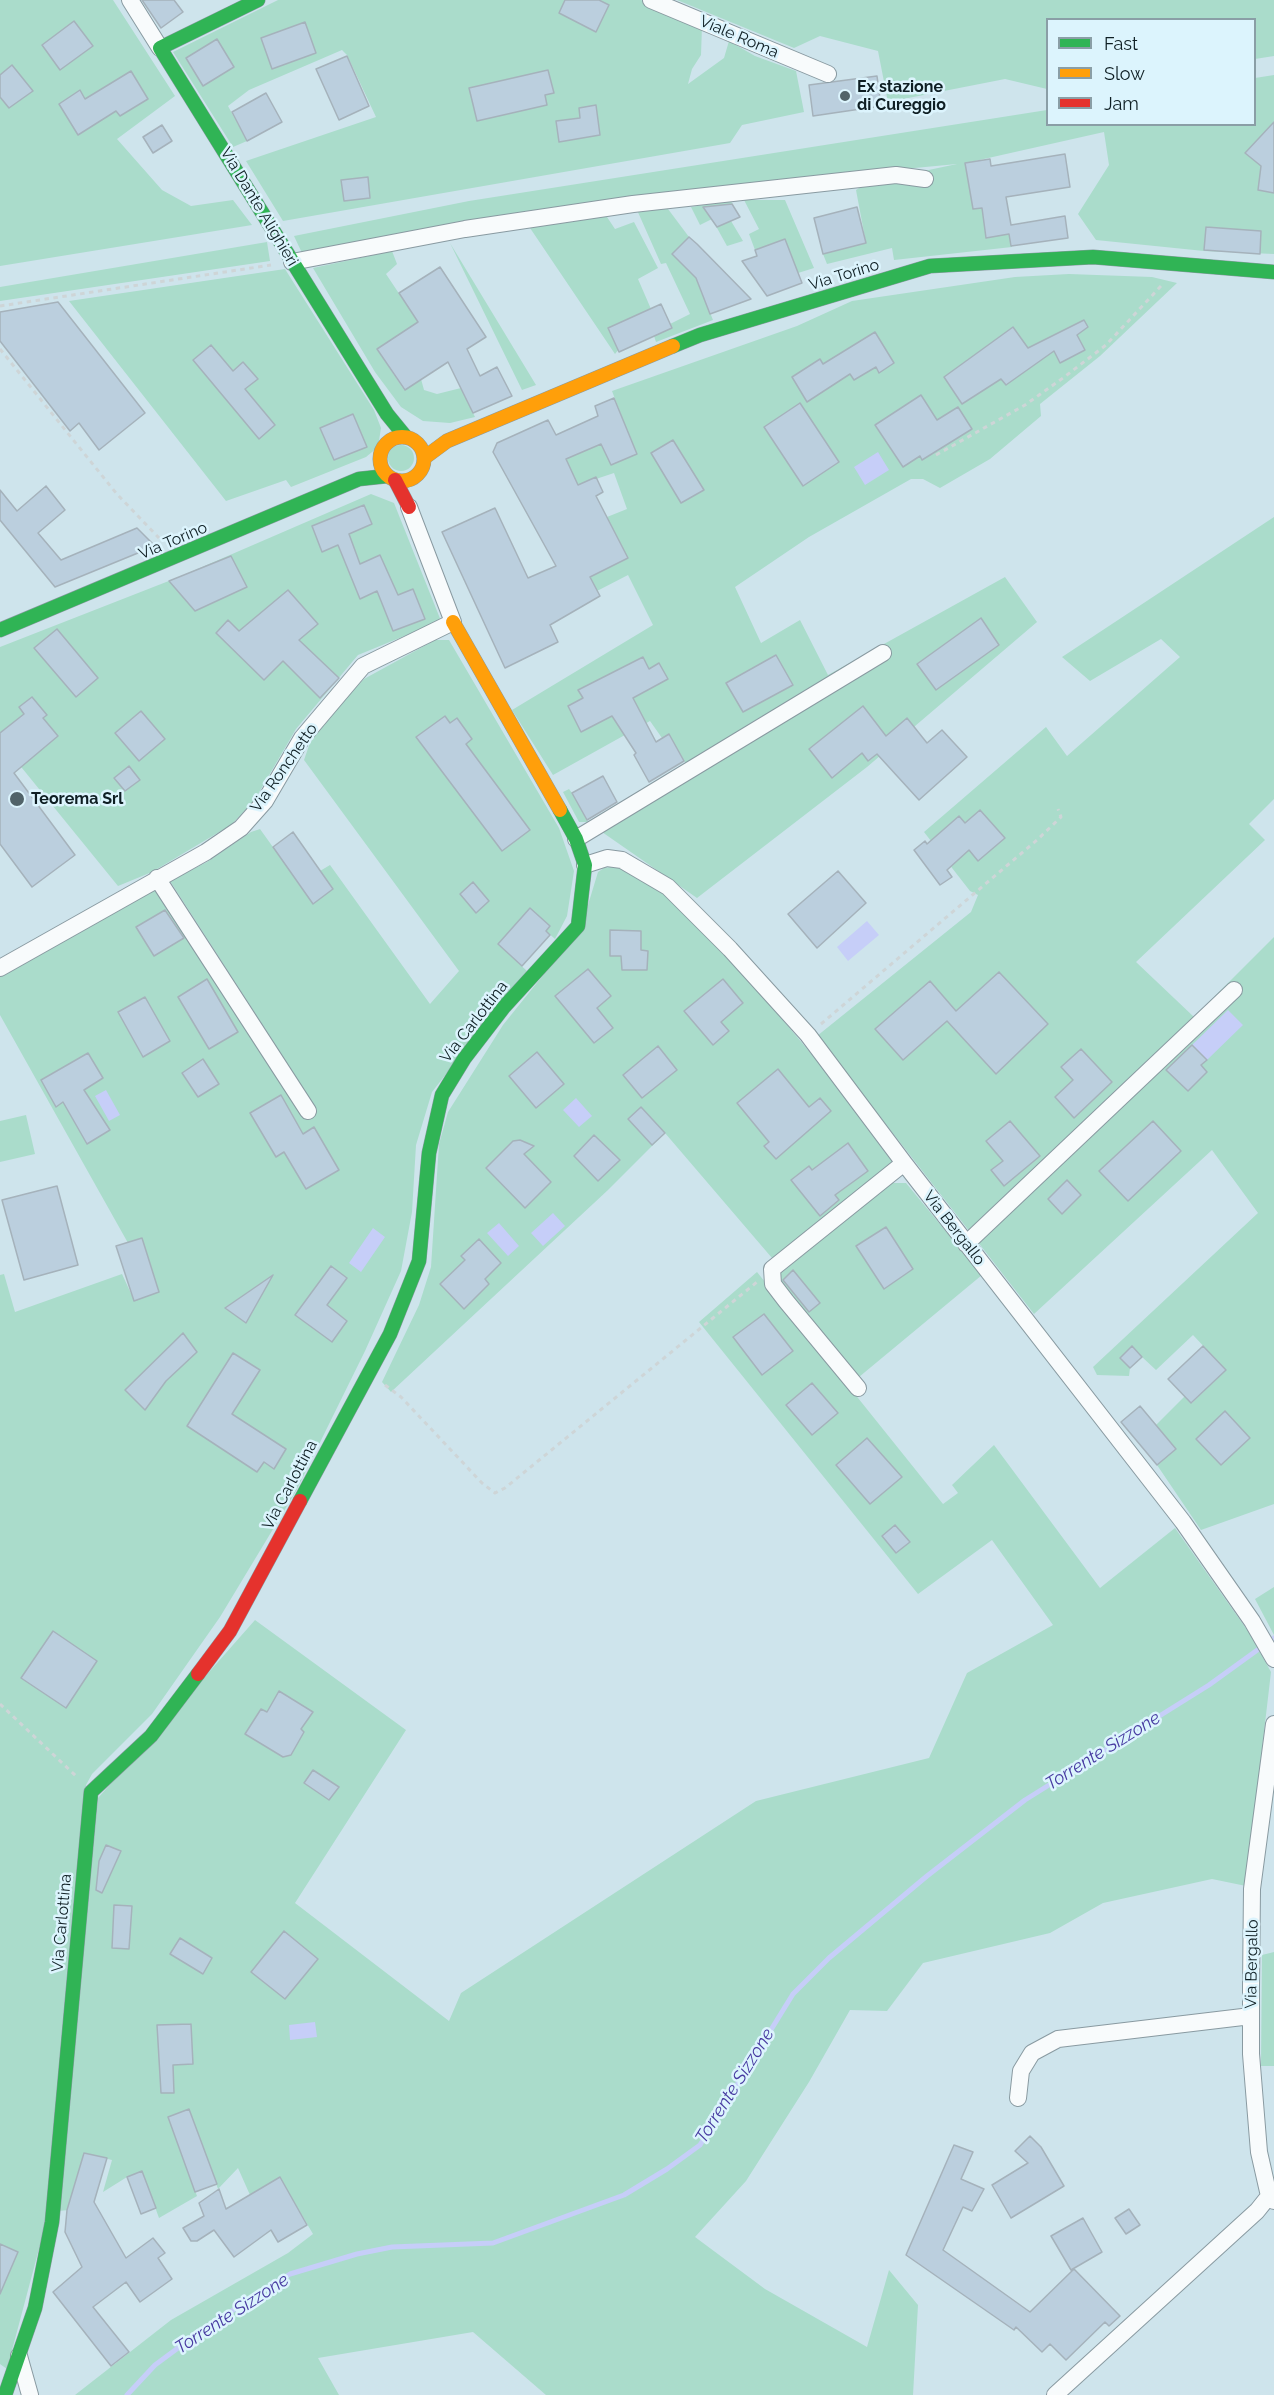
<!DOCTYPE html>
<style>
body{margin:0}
#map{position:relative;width:1274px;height:2395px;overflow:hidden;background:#cee4ec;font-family:Raleway,sans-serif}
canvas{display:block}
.legend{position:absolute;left:1046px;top:18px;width:210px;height:108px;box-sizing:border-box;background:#dcf4fd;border:2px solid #8a9ea6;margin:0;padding:8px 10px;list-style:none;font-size:18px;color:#0e1e23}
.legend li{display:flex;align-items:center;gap:12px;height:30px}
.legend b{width:30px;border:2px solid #8a9ea6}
</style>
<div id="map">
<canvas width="1274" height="2395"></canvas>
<ul class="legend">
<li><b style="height:8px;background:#30b455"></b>Fast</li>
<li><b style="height:8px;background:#ff9f0a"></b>Slow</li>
<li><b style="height:8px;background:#e5322d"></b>Jam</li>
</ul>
</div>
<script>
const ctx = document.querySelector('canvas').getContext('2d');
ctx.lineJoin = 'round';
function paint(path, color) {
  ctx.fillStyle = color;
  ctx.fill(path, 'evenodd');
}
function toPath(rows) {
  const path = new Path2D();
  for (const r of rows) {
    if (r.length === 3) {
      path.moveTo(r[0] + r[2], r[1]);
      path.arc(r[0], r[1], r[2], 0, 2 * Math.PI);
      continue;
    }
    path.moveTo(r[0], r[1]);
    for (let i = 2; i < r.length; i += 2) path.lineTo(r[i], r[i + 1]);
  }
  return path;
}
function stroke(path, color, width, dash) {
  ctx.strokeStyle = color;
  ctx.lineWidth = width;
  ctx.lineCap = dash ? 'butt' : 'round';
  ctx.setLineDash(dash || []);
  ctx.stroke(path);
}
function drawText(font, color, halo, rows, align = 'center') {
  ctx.font = font + ' Raleway,sans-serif';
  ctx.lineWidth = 5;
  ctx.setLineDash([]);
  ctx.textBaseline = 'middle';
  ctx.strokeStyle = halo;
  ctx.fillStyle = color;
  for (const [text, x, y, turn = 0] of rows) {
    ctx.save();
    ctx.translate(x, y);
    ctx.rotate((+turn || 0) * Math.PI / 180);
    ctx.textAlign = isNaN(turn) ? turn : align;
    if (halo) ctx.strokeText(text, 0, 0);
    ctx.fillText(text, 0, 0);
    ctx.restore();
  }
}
paint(toPath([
 [0,0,113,0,175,96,117,139,162,190,191,206,233,200,252,225,0,266],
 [278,0,641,0,702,26,701,55,692,69,688,84,724,58,729,41,755,56,796,71,804,112,742,125,730,143,283,221,246,161,376,117,347,55,342,50,249,90,228,106,247,141,233,147,173,52],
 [677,0,1274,0,1274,56,1255,59,1254,20,1048,20,1047,89,1005,79,888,102,878,51,820,36,794,48],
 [1274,75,1274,254,1204,251,1096,240,1078,214,1109,165,1104,132,966,163,973,209,982,208,986,237,1009,234,1012,247,894,260,892,248,827,264,823,254,866,243,856,190,867,183,957,164,851,174,302,253,294,236,469,201,1047,110,1048,124,1254,124,1255,78],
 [744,200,785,200,814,268,798,273,785,239,755,250,749,234,759,229],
 [731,201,739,217,731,221,743,241,727,246,712,219,700,225,691,207],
 [668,209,689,237,672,254,696,278,713,320,656,342,654,336,672,328,670,324,690,314,666,263,661,264,637,210],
 [605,214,615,229,634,222,658,268,638,279,651,309,615,354,528,225],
 [267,242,270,261,0,301,0,287],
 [450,243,536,385,522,390],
 [392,251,397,264,386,274,418,322,377,349,404,390,421,379,424,390,437,394,461,388,475,417,450,423,423,421,401,407,375,372,313,268],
 [285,269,374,410,381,428,378,447,366,457,291,487,286,480,226,501,69,301],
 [1069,274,1152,277,1177,283,1100,356,1040,404,1041,416,990,459,940,488,923,479,911,479,809,537,735,587,761,643,800,620,828,675,1005,577,1037,622,867,767,697,898,602,832,764,730,762,716,686,764,669,735,662,738,650,721,553,775,512,710,653,625,628,575,597,591,590,577,628,558,607,517,627,509,614,473,578,485,566,459,601,444,611,465,636,454,612,391,797,326,852,301,1015,277],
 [401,458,13],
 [371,494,394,503,441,621,358,655,296,729,254,801,231,825,152,872,118,886,0,741,0,647,179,577],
 [1274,517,1274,799,1249,824,1265,840,1136,962,1194,1017,1274,937,1274,1504,1201,1530,1157,1465,1176,1449,1156,1425,1185,1396,1192,1403,1226,1370,1193,1335,1156,1370,1142,1357,1130,1368,1129,1376,1097,1375,1093,1367,1258,1213,1212,1150,1034,1314,817,1036,971,912,978,895,970,891,924,832,1046,727,1067,756,1180,657,1161,639,1090,681,1062,657],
 [435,640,449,640,559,828,574,871,567,916,555,939,546,931,550,926,530,908,498,944,527,971,432,1092,416,1145,412,1212,401,1271,365,1351,296,1491,220,1617,152,1714,92,1774,86,1785,48,2215,7,2369,0,2364,0,1275,4,1274,15,1312,122,1274,134,1300,159,1292,142,1239,128,1243,0,1015,0,977,156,888,307,1094,170,881,207,862,251,832,260,829,313,903,333,889,320,871,330,865,430,1004,459,971,304,760,313,734,364,679],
 [569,789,572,793,588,822,579,822,563,792],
 [618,866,663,889,726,952,813,1056,893,1163,851,1200,772,1258,665,1133,608,1190,391,1392,382,1382,419,1305,431,1267,439,1144,448,1112,503,1025,581,928,598,872,604,868],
 [26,1115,35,1154,0,1162,0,1121],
 [891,1183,906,1183,982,1275,859,1377,780,1280,781,1273],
 [757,1272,943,1504,958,1493,952,1485,994,1445,1100,1588,1175,1528,1250,1634,1271,1672,1246,1886,1212,1879,1103,1903,1050,1933,923,1963,887,2011,850,2010,809,2082,746,2181,695,2237,765,2289,867,2347,889,2270,918,2305,913,2395,546,2395,473,2332,318,2358,339,2395,75,2395,171,2320,288,2253,313,2234,280,2178,250,2195,238,2168,218,2189,189,2109,168,2117,197,2196,159,2218,142,2171,127,2177,103,2192,112,2160,84,2153,69,2210,58,2211,98,1798,255,1620,406,1730,295,1903,449,2021,461,1993,756,1801,929,1758,967,1673,1053,1625,992,1540,918,1594,699,1322],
 [1274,1587,1274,1635,1255,1599],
 [1274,1952,1274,2066,1261,2066,1262,1955]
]), '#aadccb');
paint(toPath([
 [878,452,889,470,865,485,854,467],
 [867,921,879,935,848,961,837,947],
 [1228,1010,1243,1025,1207,1060,1192,1045],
 [106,1090,120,1115,109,1121,95,1096],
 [576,1098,592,1116,579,1127,563,1110],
 [553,1213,565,1226,543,1246,531,1233],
 [499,1223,519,1246,508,1256,487,1233],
 [373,1228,385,1237,361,1272,349,1263],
 [315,2022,317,2037,290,2040,289,2025]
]), '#c6cef8');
stroke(toPath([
 [127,2395,155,2365,205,2328,290,2274,357,2254,392,2247,493,2243,624,2195,667,2169,700,2145,793,1994,829,1958,927,1876,1025,1800,1209,1685,1274,1638]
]), '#c6cef8', 5);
const building = toPath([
 [142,0,174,0,183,12,161,28,142,0],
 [565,0,599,0,609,5,596,32,559,13,565,0],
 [74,21,93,46,60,70,42,45,74,21],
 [305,22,316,53,272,69,261,38,305,22],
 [217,39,234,67,203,86,186,58,217,39],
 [347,56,369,106,339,120,316,69,347,56],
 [12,65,33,91,9,108,0,97,0,75,12,65],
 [548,70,554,93,545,95,547,105,477,121,469,88,548,70],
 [131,71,148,99,120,116,116,111,78,135,59,104,80,90,85,99,131,71],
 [877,76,881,106,813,116,809,85,877,76],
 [266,93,282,122,247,141,232,112,266,93],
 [596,105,600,135,559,142,556,121,580,118,579,108,596,105],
 [1274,122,1274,193,1258,190,1261,166,1245,153,1274,122],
 [162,125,172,141,153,153,143,137,162,125],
 [1065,154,1070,187,1006,197,1011,225,1065,216,1068,238,1011,246,1009,234,986,238,982,208,973,209,965,163,990,159,991,166,1065,154],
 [368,177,370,198,344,201,341,180,368,177],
 [732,204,740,217,717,227,703,207,732,204],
 [857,207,866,243,823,254,814,218,857,207],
 [1206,227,1261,231,1260,254,1204,250,1206,227],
 [689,237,697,244,751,299,710,314,696,278,672,254,689,237],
 [785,239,802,283,767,296,742,261,757,256,755,250,785,239],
 [440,267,486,337,467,349,480,376,497,367,512,396,473,413,448,362,405,390,377,349,418,322,399,293,440,267],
 [58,302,145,413,99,450,79,423,70,431,0,341,0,312,58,302],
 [661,304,672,328,619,352,608,328,661,304],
 [1084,320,1088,327,1077,335,1085,350,1060,363,1054,351,1006,385,1001,379,962,404,944,377,1013,327,1028,348,1084,320],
 [875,332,894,363,879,373,876,367,854,380,850,374,807,402,792,377,820,359,823,364,875,332],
 [211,345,233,371,243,362,258,379,245,389,275,425,259,439,193,360,211,345],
 [921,395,937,420,958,407,972,429,922,460,920,456,903,467,875,425,921,395],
 [614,398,637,454,611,465,601,444,566,459,578,485,596,477,603,492,596,496,628,558,590,577,600,596,550,625,558,642,505,668,442,532,495,508,528,578,556,566,493,452,497,443,548,420,556,435,598,416,595,406,614,398],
 [800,403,839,462,803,486,764,427,800,403],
 [353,414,367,447,334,460,320,428,353,414],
 [673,440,704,490,681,503,651,453,673,440],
 [46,486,65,510,38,533,61,560,137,528,155,546,55,587,0,520,0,490,17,511,46,486],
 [364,505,372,524,349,534,360,564,380,555,398,595,413,589,425,619,393,631,377,591,360,599,338,545,322,552,312,526,364,505],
 [231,556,247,587,195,611,169,581,231,556],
 [288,590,318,624,299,640,339,678,320,698,283,661,264,680,216,633,228,620,239,631,288,590],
 [981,618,999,645,936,690,917,664,981,618],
 [57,629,98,678,76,697,34,648,57,629],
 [776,655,793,685,743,712,726,683,776,655],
 [643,657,649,669,659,663,668,679,633,698,656,742,669,734,684,761,649,782,634,755,636,753,612,716,581,732,568,706,583,698,578,690,643,657],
 [32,697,47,715,43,718,58,736,14,773,75,855,32,887,0,844,0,733,24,714,19,707,32,697],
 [863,706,886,736,907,718,927,743,942,730,967,757,919,800,877,754,868,761,862,753,832,778,809,749,863,706],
 [141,711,165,739,139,761,115,733,141,711],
 [445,716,450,723,457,718,472,739,466,744,530,830,502,851,416,737,445,716],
 [129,766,140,780,125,791,114,778,129,766],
 [603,776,617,802,587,820,572,793,603,776],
 [980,810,1005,838,978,861,969,850,947,870,952,877,940,885,914,850,925,841,927,844,959,816,965,823,980,810],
 [293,832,333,889,313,904,273,847,293,832],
 [838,871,866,903,817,948,788,914,838,871],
 [473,882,489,901,476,913,460,894,473,882],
 [530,908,550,926,546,931,550,935,522,966,498,944,530,908],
 [165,910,184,938,154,956,136,927,165,910],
 [610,930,641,931,641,950,648,951,647,970,622,970,621,956,610,956,610,930],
 [588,969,611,996,597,1008,613,1028,594,1043,555,996,588,969],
 [999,972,1048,1024,996,1074,947,1021,903,1060,875,1029,930,981,956,1011,999,972],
 [207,979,238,1032,209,1049,178,997,207,979],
 [723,979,743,1003,721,1022,729,1031,713,1045,684,1011,723,979],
 [145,997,170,1041,143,1057,118,1012,145,997],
 [1192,1045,1207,1060,1201,1065,1207,1072,1188,1091,1166,1070,1192,1045],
 [658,1046,677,1070,642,1098,623,1075,658,1046],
 [1081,1049,1112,1082,1074,1118,1055,1097,1073,1080,1061,1067,1081,1049],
 [537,1052,564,1084,536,1108,509,1076,537,1052],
 [88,1053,103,1078,84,1090,110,1130,87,1144,63,1102,56,1107,41,1080,88,1053],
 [203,1059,219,1084,198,1097,182,1073,203,1059],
 [778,1069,809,1107,820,1098,831,1111,776,1159,764,1146,769,1142,737,1103,778,1069],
 [281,1095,303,1134,314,1127,339,1170,306,1189,284,1152,276,1157,250,1113,281,1095],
 [641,1107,665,1133,652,1145,628,1119,641,1107],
 [1010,1121,1040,1156,1004,1186,991,1170,1003,1161,986,1141,1010,1121],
 [1153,1121,1181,1151,1128,1201,1099,1171,1153,1121],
 [594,1135,620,1160,598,1181,574,1156,594,1135],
 [520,1140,534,1146,524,1154,551,1182,525,1208,486,1168,513,1141,520,1140],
 [848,1143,868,1171,835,1195,839,1200,820,1216,791,1180,809,1166,812,1170,848,1143],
 [1067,1180,1081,1195,1062,1214,1048,1199,1067,1180],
 [57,1186,78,1265,24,1280,2,1200,57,1186],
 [886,1227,913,1269,884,1289,856,1246,886,1227],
 [142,1238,159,1292,134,1301,116,1246,142,1238],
 [479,1239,501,1263,485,1279,489,1284,464,1309,440,1284,465,1260,461,1256,479,1239],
 [331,1266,347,1278,327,1305,347,1321,332,1342,295,1315,331,1266],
 [793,1270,820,1303,809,1312,783,1280,793,1270],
 [273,1275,246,1323,225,1308,273,1275],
 [764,1314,793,1351,762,1375,733,1337,764,1314],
 [183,1333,197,1352,166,1381,145,1410,125,1390,183,1333],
 [1132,1346,1142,1357,1130,1368,1120,1358,1132,1346],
 [1203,1346,1226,1370,1191,1403,1168,1379,1203,1346],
 [233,1353,260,1370,232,1414,286,1449,274,1469,264,1462,257,1472,187,1426,233,1353],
 [812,1383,838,1413,812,1435,786,1405,812,1383],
 [1140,1406,1176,1449,1157,1465,1121,1422,1140,1406],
 [1225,1411,1250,1438,1221,1465,1196,1439,1225,1411],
 [867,1438,902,1477,870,1504,836,1465,867,1438],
 [895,1525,910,1542,896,1553,882,1536,895,1525],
 [53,1631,97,1661,66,1708,21,1678,53,1631],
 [279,1691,313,1712,301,1729,304,1732,291,1755,283,1757,245,1734,261,1709,267,1712,279,1691],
 [313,1770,339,1787,329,1800,304,1783,313,1770],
 [106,1845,121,1851,102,1893,96,1890,99,1861,106,1845],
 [114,1905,132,1906,129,1949,112,1948,114,1905],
 [284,1931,318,1959,285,1999,251,1972,284,1931],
 [180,1938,212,1958,203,1974,170,1954,180,1938],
 [191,2024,193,2064,173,2065,174,2093,161,2093,157,2025,191,2024],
 [189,2109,217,2184,195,2192,168,2117,189,2109],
 [1030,2136,1041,2147,1064,2186,1011,2218,992,2185,1028,2163,1015,2151,1030,2136],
 [954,2145,973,2152,961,2179,984,2189,972,2211,963,2207,943,2250,1030,2312,1074,2269,1120,2316,1109,2326,1105,2322,1066,2360,1050,2344,1042,2352,1016,2327,1014,2330,906,2255,954,2145],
 [84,2153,107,2158,94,2202,126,2258,153,2238,165,2253,158,2258,172,2279,140,2302,126,2282,93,2307,129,2352,111,2366,53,2292,82,2267,65,2232,67,2210,84,2153],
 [142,2171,156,2208,141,2214,127,2177,142,2171],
 [280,2177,307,2225,278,2242,271,2230,234,2257,214,2230,197,2241,191,2241,183,2228,204,2216,199,2203,219,2189,226,2209,280,2177],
 [1129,2209,1140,2225,1126,2234,1115,2218,1129,2209],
 [1083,2218,1102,2252,1071,2270,1051,2236,1083,2218],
 [0,2244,18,2252,0,2294,0,2244]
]);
paint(building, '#bbcfde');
stroke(building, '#a5b2bb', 1.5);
const street = toPath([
 [130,0,160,48],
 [651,0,828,74],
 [292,262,465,229,633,204,896,175,925,179],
 [576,839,883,653],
 [585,865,607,858,622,860,668,887,730,949,808,1035,904,1163,1183,1522,1252,1621,1274,1659],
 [157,878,308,1111],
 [0,968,206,852,241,828,265,801,302,738,363,666,453,622,409,507],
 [966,1244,1234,990],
 [858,1388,786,1301,773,1284,772,1269,904,1163],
 [1274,1724,1252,1889,1251,1986,1251,2054,1259,2152,1269,2196,1274,2201],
 [1018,2098,1021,2071,1032,2053,1058,2039,1251,2016],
 [19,2356,30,2395],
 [1055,2395,1257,2211,1269,2196]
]);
const fast = toPath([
 [258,0,160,48,387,414,405,436],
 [673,346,700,335,930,266,1093,257,1274,272],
 [0,630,359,479,387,476],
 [300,1501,390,1334,419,1261,429,1153,442,1095,464,1059,504,1007,578,926,585,865,576,839,560,810],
 [5,2395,35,2308,52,2222,91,1792,151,1736,198,1674]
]);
const slow = toPath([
 [402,459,22],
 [424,458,447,441,673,346],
 [453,622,560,810]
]);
const jam = toPath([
 [395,480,409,507],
 [198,1674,230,1631,300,1501]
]);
stroke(street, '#899aa1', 18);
stroke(fast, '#899aa1', 15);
stroke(slow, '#899aa1', 15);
stroke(jam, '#899aa1', 15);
stroke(toPath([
 [0,306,271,265],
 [0,349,116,493,159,538],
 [936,455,1025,405,1063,378,1106,345,1161,286],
 [821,1024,1037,840,1061,817,1058,809],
 [385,1385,401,1397,482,1483,495,1493,505,1488,757,1282],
 [0,1704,77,1777]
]), '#ced5d7', 3, [4.5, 4.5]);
stroke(street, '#f8fbfc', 16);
stroke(fast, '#30b455', 14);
stroke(slow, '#ff9f0a', 14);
stroke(jam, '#e5322d', 14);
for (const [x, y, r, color] of [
 [845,96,6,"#516369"],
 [17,799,8,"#516369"]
]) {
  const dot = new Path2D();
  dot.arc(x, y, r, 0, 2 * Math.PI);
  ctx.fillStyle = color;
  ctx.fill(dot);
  stroke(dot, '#dcf4fd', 2);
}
drawText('16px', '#0e1e23', '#dcf4fd', [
 ["Viale Roma",739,37,23],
 ["Via Dante Alighieri",259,207,59],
 ["Via Torino",844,275,-17],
 ["Via Torino",173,541,-23],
 ["Via Ronchetto",284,768,-55],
 ["Via Carlottina",474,1022,-52],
 ["Via Bergallo",954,1228,52],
 ["Via Carlottina",290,1485,-62],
 ["Via Carlottina",62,1923,-85],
 ["Via Bergallo",1252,1964,-89]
]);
drawText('bold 16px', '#0e1e23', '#dcf4fd', [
 ["Ex stazione",857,87],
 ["di Cureggio",857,105],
 ["Teorema Srl",31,799]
], 'left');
drawText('italic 18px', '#473aa1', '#dcf4fd', [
 ["Torrente Sizzone",1103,1751,-32],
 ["Torrente Sizzone",735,2086,-58],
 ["Torrente Sizzone",232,2314,-33]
]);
</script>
